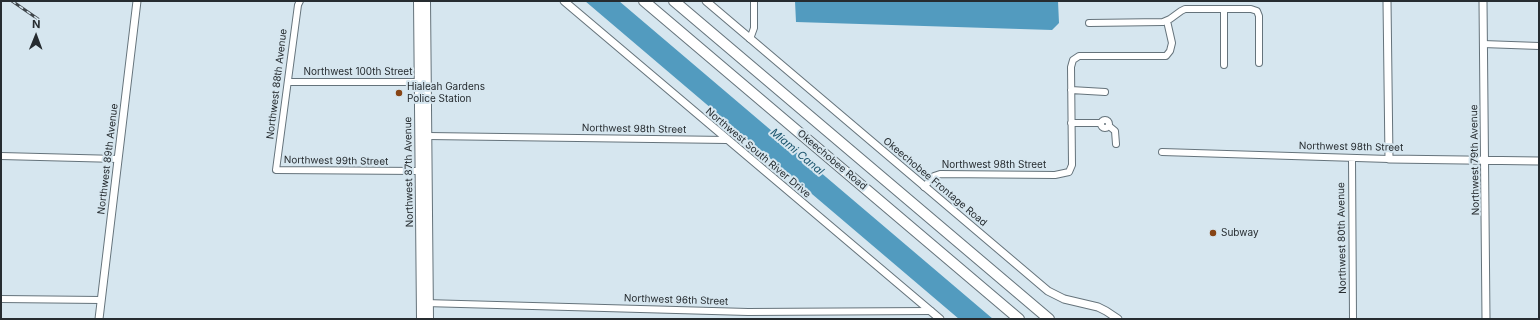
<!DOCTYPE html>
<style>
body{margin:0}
#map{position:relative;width:1540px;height:320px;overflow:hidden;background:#d6e6ef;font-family:Inter,sans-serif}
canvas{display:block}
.frame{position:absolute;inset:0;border:2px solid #262c30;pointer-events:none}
.north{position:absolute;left:16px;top:16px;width:40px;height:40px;-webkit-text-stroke:3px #d6e6ef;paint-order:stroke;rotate:1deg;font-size:11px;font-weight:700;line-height:16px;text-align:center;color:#262c30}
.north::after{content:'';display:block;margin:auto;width:14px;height:18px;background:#262c30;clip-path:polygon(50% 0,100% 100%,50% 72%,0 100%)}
</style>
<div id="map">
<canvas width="1540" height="320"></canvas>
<div class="frame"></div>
<div class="north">N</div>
</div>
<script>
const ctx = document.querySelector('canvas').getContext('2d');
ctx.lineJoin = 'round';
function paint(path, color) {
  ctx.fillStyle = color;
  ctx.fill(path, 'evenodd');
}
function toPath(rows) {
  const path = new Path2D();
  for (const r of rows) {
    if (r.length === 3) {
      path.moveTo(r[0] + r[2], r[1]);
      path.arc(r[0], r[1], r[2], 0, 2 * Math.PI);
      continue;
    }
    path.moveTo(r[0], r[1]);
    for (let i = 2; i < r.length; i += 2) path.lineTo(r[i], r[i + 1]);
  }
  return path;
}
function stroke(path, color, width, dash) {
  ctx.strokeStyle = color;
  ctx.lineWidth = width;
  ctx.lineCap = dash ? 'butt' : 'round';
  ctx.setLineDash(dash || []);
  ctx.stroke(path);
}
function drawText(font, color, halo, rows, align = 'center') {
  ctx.font = font + ' Inter,sans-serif';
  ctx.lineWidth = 4;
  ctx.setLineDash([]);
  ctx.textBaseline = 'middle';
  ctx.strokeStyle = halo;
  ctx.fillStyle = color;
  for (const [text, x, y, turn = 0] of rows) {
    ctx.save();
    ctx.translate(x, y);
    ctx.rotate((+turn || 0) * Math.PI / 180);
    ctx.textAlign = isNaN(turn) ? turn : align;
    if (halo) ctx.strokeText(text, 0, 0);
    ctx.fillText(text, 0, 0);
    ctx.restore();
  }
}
paint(toPath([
 [585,1,619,1,993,319,959,319],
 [795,1,1058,1,1059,23,1052,30,796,22]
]), '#529bbf');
const minor = toPath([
 [300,1,298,5,276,170,419,171],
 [1224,9,1224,65],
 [1089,23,1163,22,1170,19,1181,11,1185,9,1251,9,1257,11,1259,16,1259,63],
 [750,39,754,28,754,1],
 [1483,44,1539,46],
 [288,82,422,82],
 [1071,90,1105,92],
 [1105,124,4],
 [1071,123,1101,123],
 [1109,126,1115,131,1116,144],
 [428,136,727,140],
 [1162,152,1389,159],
 [1,156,118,159],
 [1352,158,1353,319],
 [924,187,934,176,940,174,1055,175,1069,172,1072,165,1071,67,1073,60,1079,56,1166,56,1170,51,1172,43,1167,21],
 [1,299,101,300],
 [425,303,748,312,931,311]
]);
const tertiary = toPath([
 [564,1,940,319],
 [706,1,1048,291,1064,299,1098,307,1106,311,1118,319],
 [1387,1,1389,159,1539,161],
 [1483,1,1486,319],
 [99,319,137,1]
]);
const secondary = toPath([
 [418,1,421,319],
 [426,1,429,319]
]);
const trunk = toPath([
 [644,1,1019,319],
 [674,1,1049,319]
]);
stroke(minor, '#65737b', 8);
stroke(tertiary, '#65737b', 9);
stroke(secondary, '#65737b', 10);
stroke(trunk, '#65737b', 12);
stroke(minor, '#fff', 6);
stroke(tertiary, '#fff', 7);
stroke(secondary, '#fff', 8);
stroke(trunk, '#fff', 10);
const rail = toPath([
 [12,1,38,19]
]);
stroke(rail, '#3f464b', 3);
stroke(rail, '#d6e6ef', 1.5, [4.5]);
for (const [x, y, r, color] of [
 [399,93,4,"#874415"],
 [1213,233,4,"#874415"]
]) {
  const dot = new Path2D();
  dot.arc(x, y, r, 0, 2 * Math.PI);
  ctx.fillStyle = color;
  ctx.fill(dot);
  stroke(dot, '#d6e6ef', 1.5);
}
drawText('10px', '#262c30', '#d6e6ef', [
 ["Northwest 100th Street",358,72],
 ["Northwest 88th Avenue",277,84,-83],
 ["Northwest 98th Street",634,129,1],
 ["Northwest 98th Street",1351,147,1],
 ["Northwest South River Drive",758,153,40],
 ["Northwest 89th Avenue",108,159,-83],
 ["Okeechobee Road",832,160,40],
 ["Northwest 79th Avenue",1475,160,-91],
 ["Northwest 99th Street",336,161,1],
 ["Northwest 98th Street",994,165],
 ["Northwest 87th Avenue",409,172,-91],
 ["Okeechobee Frontage Road",935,182,40],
 ["Northwest 80th Avenue",1342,238,-91],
 ["Northwest 96th Street",676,300,2]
]);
drawText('10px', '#262c30', '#d6e6ef', [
 ["Hialeah Gardens",407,87],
 ["Police Station",407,99],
 ["Subway",1221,233]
], 'left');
drawText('italic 11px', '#1b556e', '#d6e6ef', [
 ["Miami Canal",797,152,40]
]);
</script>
